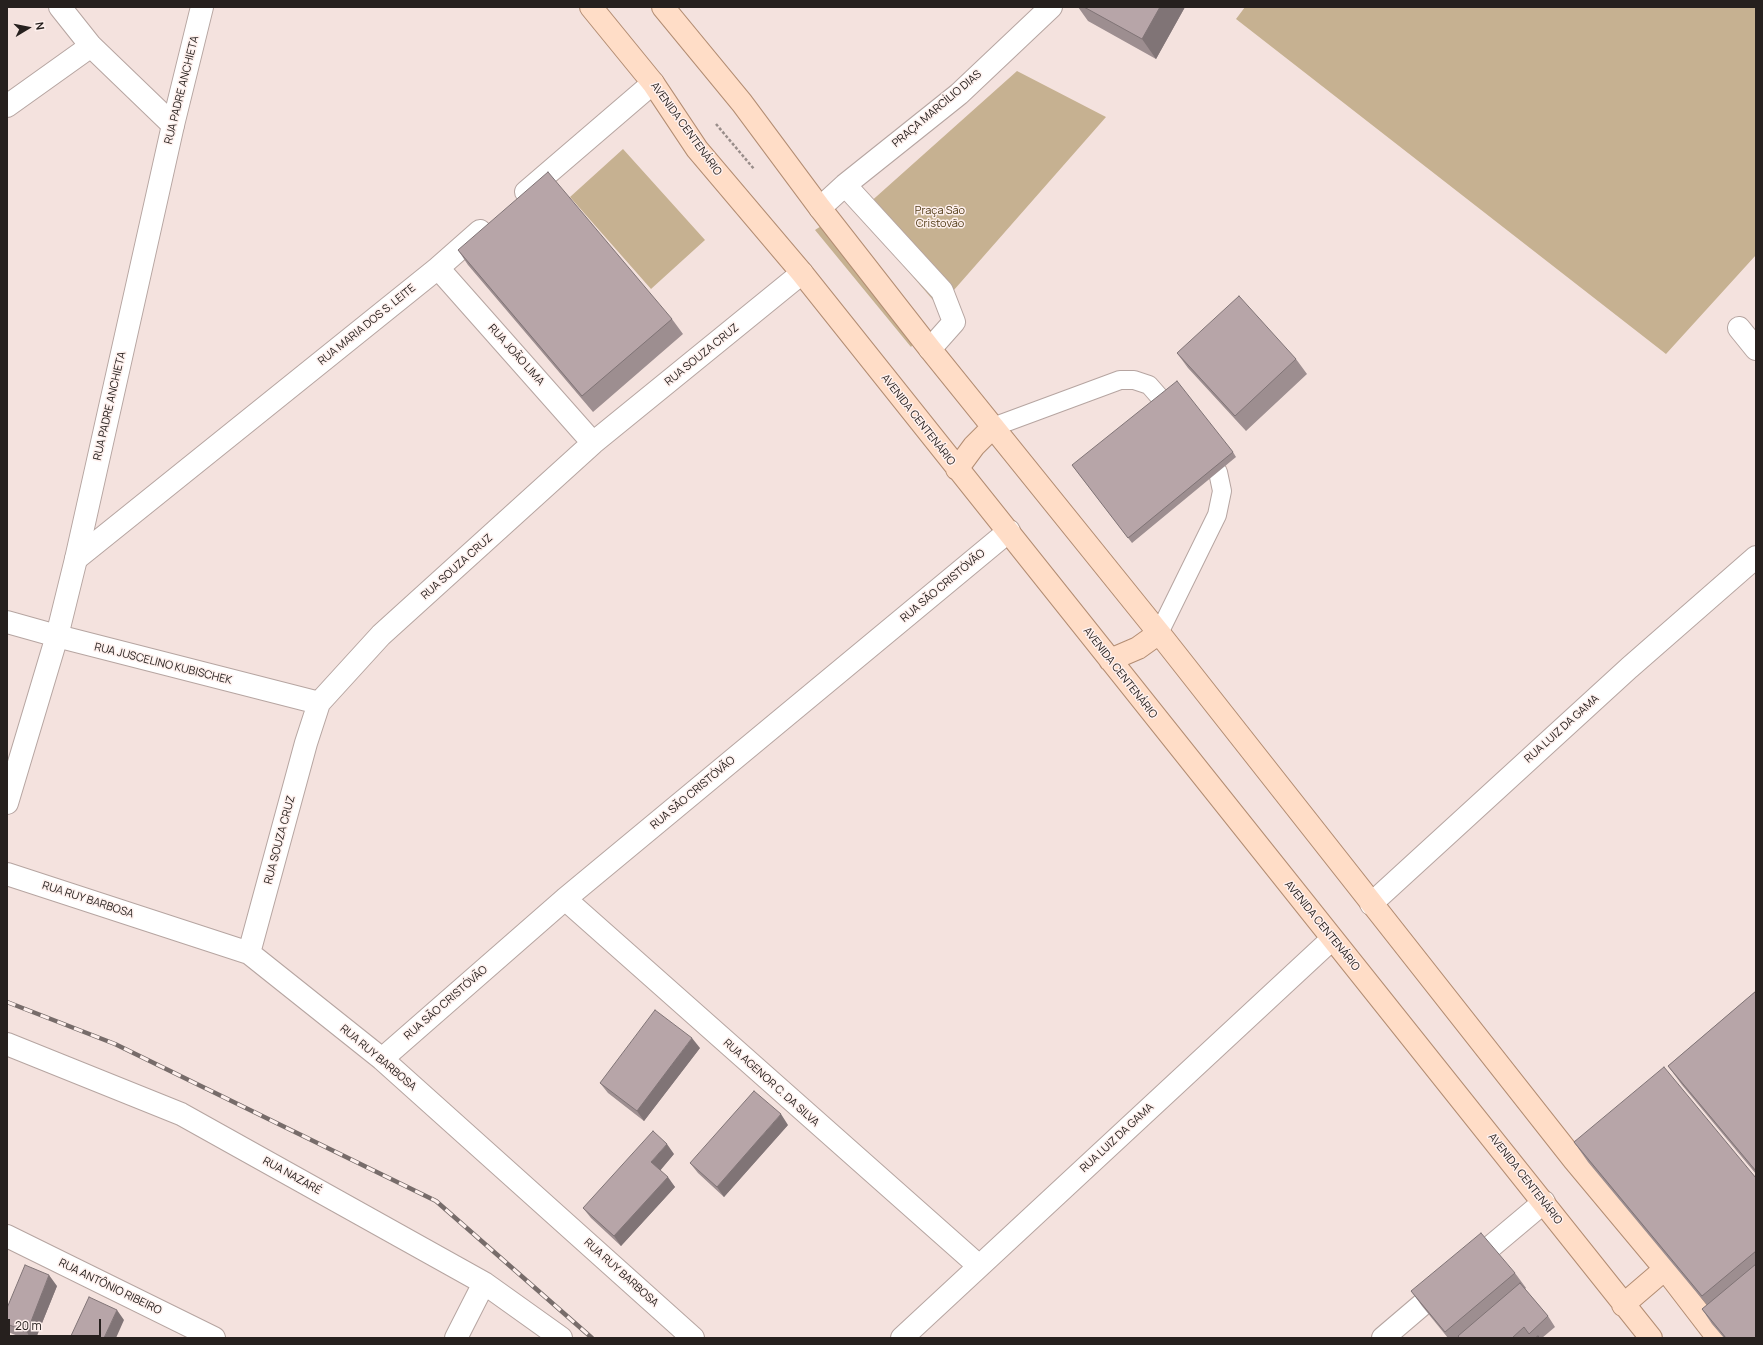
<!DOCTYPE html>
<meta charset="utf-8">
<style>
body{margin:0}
#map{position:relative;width:1763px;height:1345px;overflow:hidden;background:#f4e2de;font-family:Manrope,sans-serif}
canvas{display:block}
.frame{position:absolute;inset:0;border:8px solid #26201e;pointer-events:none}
.north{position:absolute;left:8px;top:8px;width:40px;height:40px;-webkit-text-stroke:3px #fef0ed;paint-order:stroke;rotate:80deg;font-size:11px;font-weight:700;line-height:16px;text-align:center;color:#26201e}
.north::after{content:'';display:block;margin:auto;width:14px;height:18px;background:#26201e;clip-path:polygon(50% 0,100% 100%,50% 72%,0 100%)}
.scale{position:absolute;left:8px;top:1319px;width:93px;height:18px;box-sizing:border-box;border:2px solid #26201e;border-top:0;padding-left:5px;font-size:12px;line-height:14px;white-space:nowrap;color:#26201e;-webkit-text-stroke:3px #fef0ed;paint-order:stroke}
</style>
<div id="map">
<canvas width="1763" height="1345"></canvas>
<div class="frame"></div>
<div class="north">N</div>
<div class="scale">20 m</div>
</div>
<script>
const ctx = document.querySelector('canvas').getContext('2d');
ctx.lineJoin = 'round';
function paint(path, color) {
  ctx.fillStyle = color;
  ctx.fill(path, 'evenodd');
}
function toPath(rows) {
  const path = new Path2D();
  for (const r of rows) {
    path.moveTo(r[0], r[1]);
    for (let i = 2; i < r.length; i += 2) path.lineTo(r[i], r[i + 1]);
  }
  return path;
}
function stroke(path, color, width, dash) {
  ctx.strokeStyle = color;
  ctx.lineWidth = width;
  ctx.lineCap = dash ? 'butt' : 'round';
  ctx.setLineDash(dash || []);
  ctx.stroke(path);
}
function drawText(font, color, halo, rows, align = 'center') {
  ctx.font = font + ' Manrope,sans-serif';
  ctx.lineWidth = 3;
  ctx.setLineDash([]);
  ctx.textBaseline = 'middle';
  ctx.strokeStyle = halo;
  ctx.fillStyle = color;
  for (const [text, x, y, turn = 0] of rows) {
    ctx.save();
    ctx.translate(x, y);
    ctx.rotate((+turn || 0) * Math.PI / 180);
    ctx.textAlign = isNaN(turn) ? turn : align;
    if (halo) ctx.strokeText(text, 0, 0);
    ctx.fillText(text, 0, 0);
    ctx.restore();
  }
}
paint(toPath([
 [1245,7,1756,7,1756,255,1666,354,1236,19],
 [1017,71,1106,117,939,307,858,213],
 [623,149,705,240,651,289,570,197],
 [829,221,921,334,911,347,815,230]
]), '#c6b191');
const service = toPath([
 [993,427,1120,380,1134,380,1149,385,1163,401],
 [1159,633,1217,515,1222,491,1218,472]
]);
const minor = toPath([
 [60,7,91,46,173,125],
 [7,106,91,46],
 [845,185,942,291,954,322,930,349],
 [526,192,653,83],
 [820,208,845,185,959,94,1051,7],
 [438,268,593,443],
 [1739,328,1756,349],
 [76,559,438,268,480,231],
 [7,622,57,636,319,703],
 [7,874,249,953,382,1059,693,1338],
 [565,899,979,1266],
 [1371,904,1629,668,1756,557],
 [249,953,306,743,319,703,381,635,593,443,802,273],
 [7,1044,181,1114,484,1283,561,1338],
 [382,1059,565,899,1009,531],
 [7,1236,214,1338],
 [1469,1265,1544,1202],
 [456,1338,484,1283],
 [902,1338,1332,939],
 [1383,1338,1444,1286]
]);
const tertiary = toPath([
 [7,803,57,636,76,559,173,125,202,7]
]);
const primary = toPath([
 [591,7,653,83,697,149,802,273,1651,1338],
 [663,7,742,103,820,208,930,349,1159,633,1574,1160,1665,1269,1718,1338],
 [957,469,974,446,993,427],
 [1110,660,1138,648,1159,633],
 [1623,1305,1665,1269]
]);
stroke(service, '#b6a5a1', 20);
stroke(minor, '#b6a5a1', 24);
stroke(tertiary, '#b6a5a1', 24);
stroke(primary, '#b38d73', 24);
stroke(toPath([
 [716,124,754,169]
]), '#998d8a', 2.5, [3, 2]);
stroke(service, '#fff', 18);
stroke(minor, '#fff', 22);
stroke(tertiary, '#fff', 22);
stroke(primary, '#ffddc7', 22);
const rail = toPath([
 [7,1002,115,1044,436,1201,592,1338]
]);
stroke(rail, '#776c6a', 4.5);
stroke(rail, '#fef0ed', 3, [9]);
paint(toPath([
 [1078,7,1185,7,1156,59,1088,21],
 [458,250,672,319,683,334,593,412,468,265],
 [1177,353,1296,359,1307,374,1246,431,1188,368],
 [1233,452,1236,457,1132,543,1072,465],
 [1756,991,1756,1174,1682,1085,1668,1066],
 [700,1048,644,1121,608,1093,600,1083],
 [788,1125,724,1197,698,1173,690,1163],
 [1574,1142,1756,1178,1756,1338,1724,1338,1712,1324,1702,1309,1707,1305,1588,1162],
 [674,1154,660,1170,675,1187,621,1246,591,1218,583,1208],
 [1515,1273,1526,1288,1525,1289,1548,1316,1555,1327,1542,1338,1448,1338,1422,1306,1411,1291],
 [57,1286,36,1338,23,1338,8,1332,7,1330,7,1308]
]), '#9d8e90');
paint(toPath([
 [1160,7,1185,7,1156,59,1142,39],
 [692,1038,700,1048,644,1121,637,1111],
 [781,1114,788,1125,724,1197,717,1187],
 [667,1144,674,1154,659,1172,651,1162],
 [668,1177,675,1187,621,1246,614,1236],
 [49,1275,57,1286,36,1338,30,1338,27,1332],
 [117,1310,124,1320,116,1338,104,1338]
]), '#807476');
const building = toPath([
 [1084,7,1160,7,1142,39,1084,7],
 [548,172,672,319,582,396,458,250,548,172],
 [1239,296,1296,359,1235,416,1177,353,1239,296],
 [1177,381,1233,452,1128,538,1072,465,1177,381],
 [1756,991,1756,1171,1668,1066,1756,991],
 [655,1010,692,1038,637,1111,600,1083,655,1010],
 [1664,1067,1756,1178,1756,1251,1702,1296,1574,1142,1664,1067],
 [754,1091,781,1114,717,1187,690,1163,754,1091],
 [653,1131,667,1144,651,1162,668,1177,614,1236,583,1208,653,1131],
 [1481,1233,1515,1273,1445,1332,1411,1291,1481,1233],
 [1756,1264,1756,1338,1726,1338,1702,1309,1756,1264],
 [25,1265,49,1275,27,1332,7,1324,7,1308,25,1265],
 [1520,1283,1548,1316,1529,1334,1524,1327,1512,1338,1460,1338,1458,1336,1520,1283],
 [89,1297,117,1310,104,1338,70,1338,89,1297],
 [1538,1336,1540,1338,1535,1338,1538,1336]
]);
paint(building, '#b7a5a8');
stroke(building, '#807476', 1);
drawText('11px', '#26201e', '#fef0ed', [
 ["RUA PADRE ANCHIETA",182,90,-76],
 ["PRAÇA MARCÍLIO DIAS",937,109,-40],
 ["AVENIDA CENTENÁRIO",686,129,54],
 ["RUA MARIA DOS S. LEITE",367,325,-39],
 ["RUA JOÃO LIMA",516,355,48],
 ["RUA SOUZA CRUZ",702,355,-39],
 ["RUA PADRE ANCHIETA",110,406,-77],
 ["AVENIDA CENTENÁRIO",918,420,52],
 ["RUA SOUZA CRUZ",457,567,-42],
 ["RUA SÃO CRISTÓVÃO",943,586,-40],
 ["RUA JUSCELINO KUBISCHEK",163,664,14],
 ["AVENIDA CENTENÁRIO",1120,673,52],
 ["RUA LUIZ DA GAMA",1562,729,-42],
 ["RUA SÃO CRISTÓVÃO",693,793,-40],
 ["RUA SOUZA CRUZ",280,840,-75],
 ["RUA RUY BARBOSA",88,900,18],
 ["AVENIDA CENTENÁRIO",1322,926,51],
 ["RUA SÃO CRISTÓVÃO",446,1003,-41],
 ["RUA RUY BARBOSA",378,1058,40],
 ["RUA AGENOR C. DA SILVA",771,1083,42],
 ["RUA LUIZ DA GAMA",1117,1138,-43],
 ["RUA NAZARÉ",292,1176,29],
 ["AVENIDA CENTENÁRIO",1525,1179,52],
 ["RUA RUY BARBOSA",621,1273,42],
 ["RUA ANTÔNIO RIBEIRO",110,1287,26]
]);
drawText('11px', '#523c17', '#fef0ed', [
 ["Praça São",940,211],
 ["Cristovão",940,224]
]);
</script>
